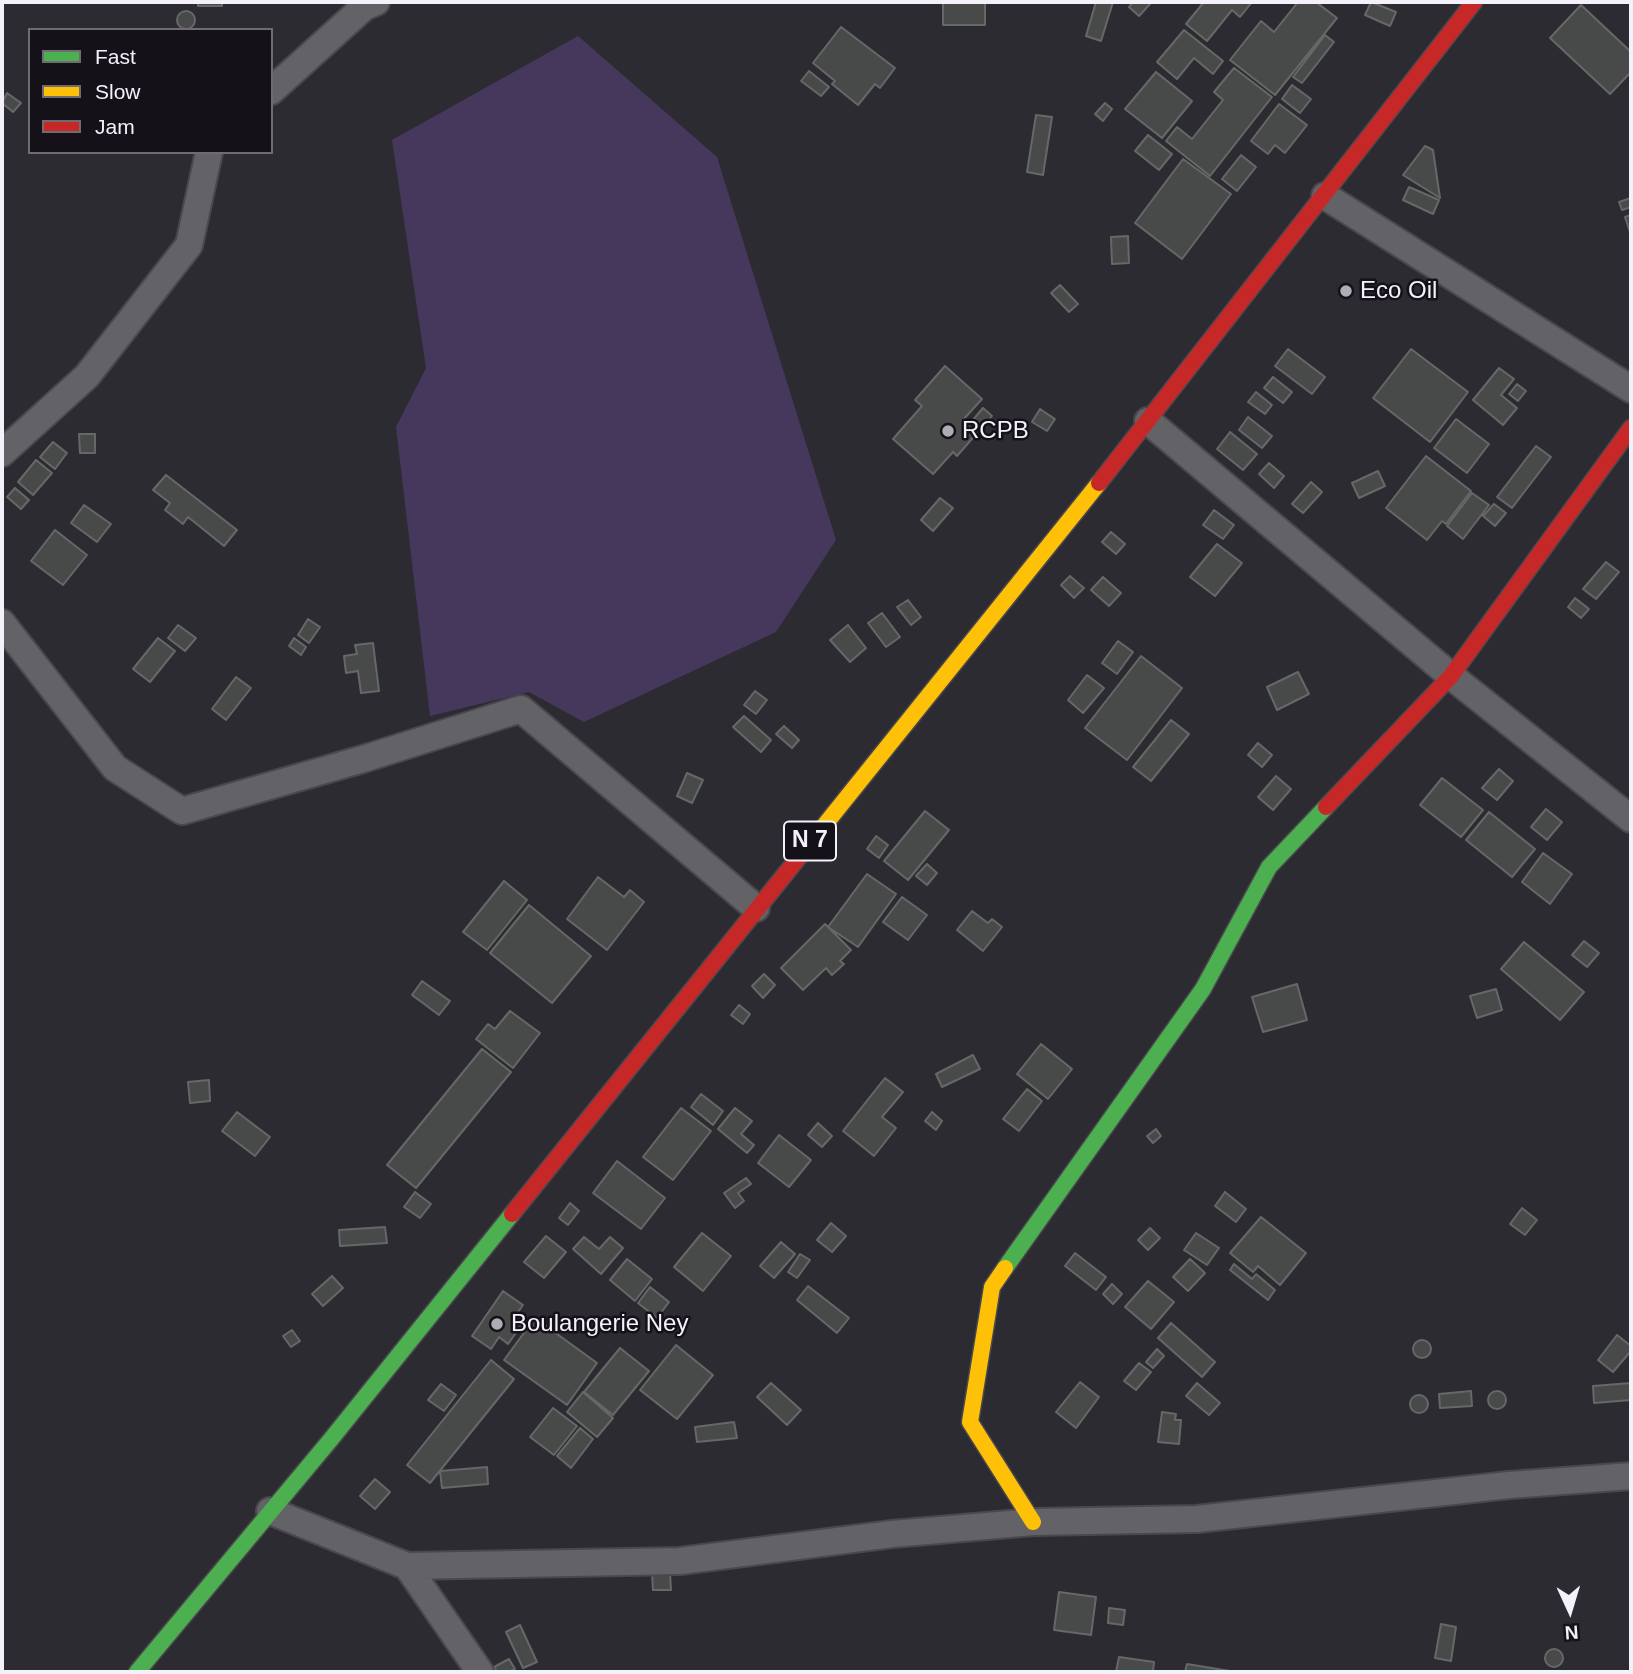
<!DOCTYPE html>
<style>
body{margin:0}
#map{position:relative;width:1633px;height:1674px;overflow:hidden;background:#2d2b32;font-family:Helvetica,sans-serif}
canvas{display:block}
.frame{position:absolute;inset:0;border:4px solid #f4f1fa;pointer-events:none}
.legend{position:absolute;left:28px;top:28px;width:245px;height:126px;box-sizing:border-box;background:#141218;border:2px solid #6e6b72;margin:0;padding:9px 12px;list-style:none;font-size:21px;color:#f4f1fa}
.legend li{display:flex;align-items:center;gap:14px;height:35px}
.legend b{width:35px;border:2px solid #6e6b72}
.north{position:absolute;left:1535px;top:1576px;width:70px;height:70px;-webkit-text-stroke:5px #141218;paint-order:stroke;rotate:176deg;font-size:19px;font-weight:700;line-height:28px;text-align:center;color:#f4f1fa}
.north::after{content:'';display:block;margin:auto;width:24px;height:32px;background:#f4f1fa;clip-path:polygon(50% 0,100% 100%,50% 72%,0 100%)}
</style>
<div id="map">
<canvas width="1633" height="1674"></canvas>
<div class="frame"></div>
<ul class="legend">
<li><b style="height:9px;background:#4caf50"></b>Fast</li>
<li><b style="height:9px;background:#ffc107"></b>Slow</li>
<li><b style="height:9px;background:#c62828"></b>Jam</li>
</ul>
<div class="north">N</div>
</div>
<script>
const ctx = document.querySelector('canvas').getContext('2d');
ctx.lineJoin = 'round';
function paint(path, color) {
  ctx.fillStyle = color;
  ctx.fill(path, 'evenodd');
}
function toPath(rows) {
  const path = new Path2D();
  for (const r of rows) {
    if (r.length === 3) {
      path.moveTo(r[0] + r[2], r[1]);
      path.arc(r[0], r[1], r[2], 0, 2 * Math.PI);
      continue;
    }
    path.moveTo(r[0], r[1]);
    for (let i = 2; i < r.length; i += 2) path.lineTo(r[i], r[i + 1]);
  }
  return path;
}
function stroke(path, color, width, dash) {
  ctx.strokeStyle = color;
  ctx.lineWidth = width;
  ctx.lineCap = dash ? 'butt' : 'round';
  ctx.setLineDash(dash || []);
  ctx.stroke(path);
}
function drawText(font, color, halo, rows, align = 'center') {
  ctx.font = font + ' Helvetica,sans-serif';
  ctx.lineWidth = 5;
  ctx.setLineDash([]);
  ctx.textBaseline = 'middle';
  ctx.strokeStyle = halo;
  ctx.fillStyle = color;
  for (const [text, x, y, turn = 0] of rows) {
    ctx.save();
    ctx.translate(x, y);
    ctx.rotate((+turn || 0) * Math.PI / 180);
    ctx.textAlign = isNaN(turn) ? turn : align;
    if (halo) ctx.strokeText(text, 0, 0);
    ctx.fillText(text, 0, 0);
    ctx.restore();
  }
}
paint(toPath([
 [578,36,717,157,836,540,776,632,584,722,529,692,430,716,396,427,426,368,392,140]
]), '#45385c');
const building = toPath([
 [198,2,222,2,222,6,198,6,198,2],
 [943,2,985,2,985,25,943,25,943,2],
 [1096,2,1113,2,1101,41,1086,36,1096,2],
 [1133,2,1147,2,1150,4,1139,16,1129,7,1133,2],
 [1204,2,1252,2,1240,17,1232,10,1207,41,1186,24,1204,2],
 [1298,2,1316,2,1337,18,1275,95,1230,60,1261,21,1274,32,1298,2],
 [1371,2,1396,12,1390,26,1365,15,1371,2],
 [1581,5,1631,52,1631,72,1610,94,1550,38,1581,5],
 [186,20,9],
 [841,27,895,68,880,88,875,84,858,105,832,84,835,81,813,63,841,27],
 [1184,30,1223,61,1213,74,1194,58,1177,79,1157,62,1184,30],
 [1325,35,1334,42,1302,83,1293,77,1325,35],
 [1234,68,1272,97,1210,176,1166,141,1177,127,1192,139,1223,100,1214,92,1234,68],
 [809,71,829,87,821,96,801,81,809,71],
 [1156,72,1192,101,1162,138,1125,109,1156,72],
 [1292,85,1311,99,1300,113,1282,99,1292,85],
 [7,93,21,103,13,112,2,103,7,93],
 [1105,103,1112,109,1103,121,1095,114,1105,103],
 [1279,104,1307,125,1285,153,1275,145,1268,154,1251,141,1279,104],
 [1036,115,1052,117,1043,175,1027,172,1036,115],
 [1148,135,1172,154,1159,170,1135,151,1148,135],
 [1425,146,1433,150,1440,198,1403,175,1425,146],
 [1241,155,1256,167,1237,191,1222,179,1241,155],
 [1183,159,1231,194,1182,259,1135,223,1183,159],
 [1409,187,1439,200,1433,214,1403,200,1409,187],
 [1631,198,1631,207,1622,210,1619,202,1631,198],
 [1631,215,1631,235,1625,217,1631,215],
 [1128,236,1129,263,1112,264,1111,237,1128,236],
 [1060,285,1078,304,1069,312,1051,293,1060,285],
 [1288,349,1325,377,1312,394,1275,366,1288,349],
 [1411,349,1468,392,1430,442,1373,398,1411,349],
 [945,366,982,399,962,421,977,433,957,456,953,452,933,474,893,439,922,406,915,400,945,366],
 [1499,368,1514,379,1501,395,1517,408,1503,425,1473,400,1499,368],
 [1273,377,1292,392,1283,403,1264,388,1273,377],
 [1517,384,1526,391,1518,401,1509,394,1517,384],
 [1256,392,1272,405,1265,414,1248,402,1256,392],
 [983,408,992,416,981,430,972,421,983,408],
 [1040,409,1055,419,1047,431,1032,422,1040,409],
 [1248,417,1272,436,1262,448,1239,430,1248,417],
 [1456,419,1489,444,1467,473,1434,448,1456,419],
 [1230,432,1257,454,1243,470,1217,449,1230,432],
 [79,434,95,434,95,453,80,453,79,434],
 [53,442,67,453,55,469,40,457,53,442],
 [1536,446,1551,457,1512,508,1497,497,1536,446],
 [1426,456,1471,491,1446,524,1442,521,1427,540,1386,508,1426,456],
 [36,460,52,473,33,495,18,482,36,460],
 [1269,463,1284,476,1274,488,1259,474,1269,463],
 [1378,471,1385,486,1359,498,1352,483,1378,471],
 [166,475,237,530,224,546,188,517,183,524,165,510,170,503,153,490,166,475],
 [1311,482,1322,492,1303,513,1292,504,1311,482],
 [15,488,29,500,21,509,7,497,15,488],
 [1472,493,1489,505,1463,539,1447,526,1472,493],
 [940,498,953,508,933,531,921,520,940,498],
 [1494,504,1506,513,1495,526,1483,516,1494,504],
 [84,505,111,524,97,542,71,523,84,505],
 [1214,510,1234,525,1223,539,1203,525,1214,510],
 [55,530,87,555,63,585,31,561,55,530],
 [1111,532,1125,544,1116,554,1102,542,1111,532],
 [1217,544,1242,563,1215,596,1190,577,1217,544],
 [1606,562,1619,572,1596,599,1583,589,1606,562],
 [1070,576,1084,588,1074,598,1061,585,1070,576],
 [1103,577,1121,593,1109,606,1091,590,1103,577],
 [1575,598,1589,609,1581,618,1568,607,1575,598],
 [908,600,921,617,911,625,897,607,908,600],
 [882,613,900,637,886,647,868,623,882,613],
 [308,619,320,627,309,643,298,635,308,619],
 [178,625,196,638,185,651,168,638,178,625],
 [848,625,866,648,850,662,830,640,848,625],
 [158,638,175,651,150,682,133,669,158,638],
 [294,638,306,647,301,655,289,646,294,638],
 [1118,641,1133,652,1117,674,1102,663,1118,641],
 [373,643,379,691,361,693,358,671,346,673,344,656,357,654,355,645,373,643],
 [1141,656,1182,688,1127,760,1085,728,1141,656],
 [1298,672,1309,694,1277,710,1267,687,1298,672],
 [1087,675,1104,688,1083,713,1068,700,1087,675],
 [236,677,251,688,226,720,212,709,236,677],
 [755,691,767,700,756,714,744,705,755,691],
 [744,716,771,740,761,752,733,727,744,716],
 [1171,720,1189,734,1151,781,1133,767,1171,720],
 [784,726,799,740,792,748,776,734,784,726],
 [1258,743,1272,755,1262,767,1248,755,1258,743],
 [1499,769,1513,781,1497,800,1482,788,1499,769],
 [687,773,703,780,692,803,677,796,687,773],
 [1276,776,1291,789,1273,810,1258,797,1276,776],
 [1442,778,1483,810,1461,837,1420,805,1442,778],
 [1546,809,1562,822,1547,840,1531,827,1546,809],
 [925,811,949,830,908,880,884,861,925,811],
 [1489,812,1535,849,1512,877,1466,840,1489,812],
 [876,836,888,845,879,858,867,849,876,836],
 [1543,853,1572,874,1550,904,1522,882,1543,853],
 [927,864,937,873,927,885,916,876,927,864],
 [867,874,896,894,858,947,828,927,867,874],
 [598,877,624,897,630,890,644,902,607,950,567,919,598,877],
 [504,881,527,900,487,950,463,932,504,881],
 [902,897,927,915,908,940,883,922,902,897],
 [529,905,591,956,552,1003,490,953,529,905],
 [972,911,988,923,992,919,1002,927,983,951,957,930,972,911],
 [825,924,851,950,840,961,844,964,832,975,826,968,803,990,781,968,825,924],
 [1584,941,1599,953,1587,967,1572,955,1584,941],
 [1524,942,1584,992,1560,1020,1501,969,1524,942],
 [764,974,775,985,763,998,752,986,764,974],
 [422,981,450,1001,439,1015,412,995,422,981],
 [1297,984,1307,1020,1263,1032,1252,997,1297,984],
 [1496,989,1502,1010,1477,1018,1470,996,1496,989],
 [739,1005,750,1014,743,1024,731,1015,739,1005],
 [510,1011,540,1033,513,1068,476,1039,488,1024,495,1029,510,1011],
 [1041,1044,1072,1069,1048,1099,1017,1074,1041,1044],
 [482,1049,511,1072,416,1188,387,1165,482,1049],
 [973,1055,980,1069,942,1087,936,1074,973,1055],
 [885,1078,903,1092,882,1117,896,1128,874,1156,843,1131,885,1078],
 [209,1080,210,1101,190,1103,188,1082,209,1080],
 [1027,1089,1042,1101,1019,1131,1003,1119,1027,1089],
 [701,1094,723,1111,713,1125,691,1107,701,1094],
 [681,1108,711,1131,673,1180,643,1157,681,1108],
 [735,1108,752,1121,741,1134,754,1145,747,1153,718,1129,735,1108],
 [237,1112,270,1137,255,1156,222,1131,237,1112],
 [932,1112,942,1121,936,1130,925,1121,932,1112],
 [818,1123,832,1136,822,1147,808,1135,818,1123],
 [1156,1129,1161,1136,1153,1143,1147,1136,1156,1129],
 [779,1135,811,1160,789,1187,758,1163,779,1135],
 [617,1161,665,1198,641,1229,593,1193,617,1161],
 [746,1178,751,1184,738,1193,744,1201,735,1208,724,1193,746,1178],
 [415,1192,431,1204,420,1218,404,1207,415,1192],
 [1225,1192,1246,1209,1236,1222,1215,1206,1225,1192],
 [570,1203,579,1211,568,1225,559,1218,570,1203],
 [1522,1208,1537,1220,1525,1235,1510,1224,1522,1208],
 [1261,1217,1306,1253,1280,1285,1258,1266,1253,1272,1230,1253,1261,1217],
 [831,1223,846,1236,832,1252,817,1240,831,1223],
 [385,1227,387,1243,340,1246,339,1230,385,1227],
 [1150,1228,1160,1238,1148,1250,1138,1240,1150,1228],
 [702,1233,731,1256,703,1291,674,1267,702,1233],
 [1196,1233,1219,1248,1207,1265,1184,1250,1196,1233],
 [546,1236,566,1252,544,1278,524,1262,546,1236],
 [584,1237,599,1249,610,1237,623,1248,601,1274,573,1249,584,1237],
 [781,1242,795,1254,774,1278,760,1266,781,1242],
 [1075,1253,1106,1277,1096,1290,1065,1266,1075,1253],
 [800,1254,810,1260,797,1278,788,1272,800,1254],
 [627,1259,652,1279,635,1301,610,1280,627,1259],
 [1190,1259,1205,1273,1188,1291,1173,1277,1190,1259],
 [1234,1264,1252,1279,1256,1274,1275,1290,1268,1300,1230,1270,1234,1264],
 [332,1276,343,1288,323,1306,312,1294,332,1276],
 [1148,1281,1174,1302,1151,1329,1125,1307,1148,1281],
 [1112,1284,1122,1294,1113,1304,1103,1294,1112,1284],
 [808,1286,849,1318,837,1333,797,1300,808,1286],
 [650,1287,669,1302,657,1318,638,1303,650,1287],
 [503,1291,523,1305,516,1315,525,1320,508,1344,499,1337,491,1349,472,1336,503,1291],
 [535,1318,597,1363,567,1405,504,1360,535,1318],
 [1171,1323,1215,1362,1202,1377,1158,1338,1171,1323],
 [292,1330,300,1341,291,1347,283,1336,292,1330],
 [1617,1335,1631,1346,1631,1351,1613,1372,1598,1360,1617,1335],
 [1422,1349,9],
 [676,1345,713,1375,677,1419,640,1390,676,1345],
 [620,1348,649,1371,613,1415,584,1392,620,1348],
 [1157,1349,1164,1356,1153,1368,1146,1362,1157,1349],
 [491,1360,514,1379,430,1483,407,1465,491,1360],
 [1139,1363,1151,1372,1136,1390,1124,1381,1139,1363],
 [1080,1382,1099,1397,1076,1428,1056,1412,1080,1382],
 [771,1383,801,1410,787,1425,757,1397,771,1383],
 [1197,1383,1220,1403,1209,1415,1186,1396,1197,1383],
 [1631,1383,1631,1400,1594,1403,1593,1386,1631,1383],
 [441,1384,456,1395,444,1411,428,1400,441,1384],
 [1497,1400,9],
 [1471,1391,1472,1406,1440,1408,1439,1394,1471,1391],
 [583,1392,613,1418,597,1437,567,1412,583,1392],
 [1419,1404,9],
 [553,1408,577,1426,554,1455,530,1437,553,1408],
 [1162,1412,1176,1414,1175,1420,1181,1420,1179,1444,1158,1442,1162,1412],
 [734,1422,737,1438,697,1442,695,1427,734,1422],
 [580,1428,593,1439,571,1468,557,1456,580,1428],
 [487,1467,488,1484,442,1488,440,1471,487,1467],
 [375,1479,390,1492,375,1509,360,1496,375,1479],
 [652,1573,670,1573,671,1590,653,1590,652,1573],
 [1059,1592,1096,1597,1091,1635,1054,1630,1059,1592],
 [1109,1608,1125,1610,1123,1625,1108,1623,1109,1608],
 [1441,1624,1456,1627,1451,1661,1435,1658,1441,1624],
 [520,1625,537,1662,523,1668,506,1632,520,1625],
 [1554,1658,9],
 [1119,1657,1154,1662,1153,1672,1116,1672,1119,1657],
 [509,1659,515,1669,509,1672,497,1672,494,1667,509,1659],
 [1187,1664,1236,1672,1185,1672,1187,1664]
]);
paint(building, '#484949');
stroke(building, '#666868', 2);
const street = toPath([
 [271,91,364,7,376,2],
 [1325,196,1631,389],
 [1148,421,1451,676,1631,819],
 [2,453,87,376,189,245,209,152],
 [2,623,115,768,182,811,363,759,521,709,756,908],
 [270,1511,407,1566,480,1672],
 [407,1566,680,1561,892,1534,1033,1522,1197,1519,1509,1485,1631,1476]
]);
const fast = toPath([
 [1005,1268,1203,989,1269,867,1326,807],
 [137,1672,332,1438,512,1214]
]);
const slow = toPath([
 [815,837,1099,483],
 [1005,1268,992,1287,970,1422,1033,1522]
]);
const jam = toPath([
 [1099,483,1474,2],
 [1326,807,1451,676,1631,428],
 [512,1214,815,837]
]);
stroke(street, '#4a484d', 30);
stroke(fast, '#4a484d', 19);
stroke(slow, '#4a484d', 19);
stroke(jam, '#4a484d', 19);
stroke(street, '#636266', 26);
stroke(fast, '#4caf50', 16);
stroke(slow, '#ffc107', 16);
stroke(jam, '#c62828', 16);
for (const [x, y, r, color] of [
 [1346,291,7,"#aeacb4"],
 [948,431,7,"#aeacb4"],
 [497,1324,7,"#aeacb4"]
]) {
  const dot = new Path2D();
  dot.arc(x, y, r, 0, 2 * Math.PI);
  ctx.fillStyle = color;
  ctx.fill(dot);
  stroke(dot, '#141218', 2.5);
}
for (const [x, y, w] of [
 [810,841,52]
]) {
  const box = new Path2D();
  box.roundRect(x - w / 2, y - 19.5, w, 39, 5);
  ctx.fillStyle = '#141218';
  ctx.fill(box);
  stroke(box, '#f4f1fa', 2);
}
drawText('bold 23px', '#f4f1fa', null, [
 ["N 7",810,841]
]);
drawText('24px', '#f4f1fa', '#141218', [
 ["Eco Oil",1360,291],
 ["RCPB",962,431],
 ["Boulangerie Ney",511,1324]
], 'left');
</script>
